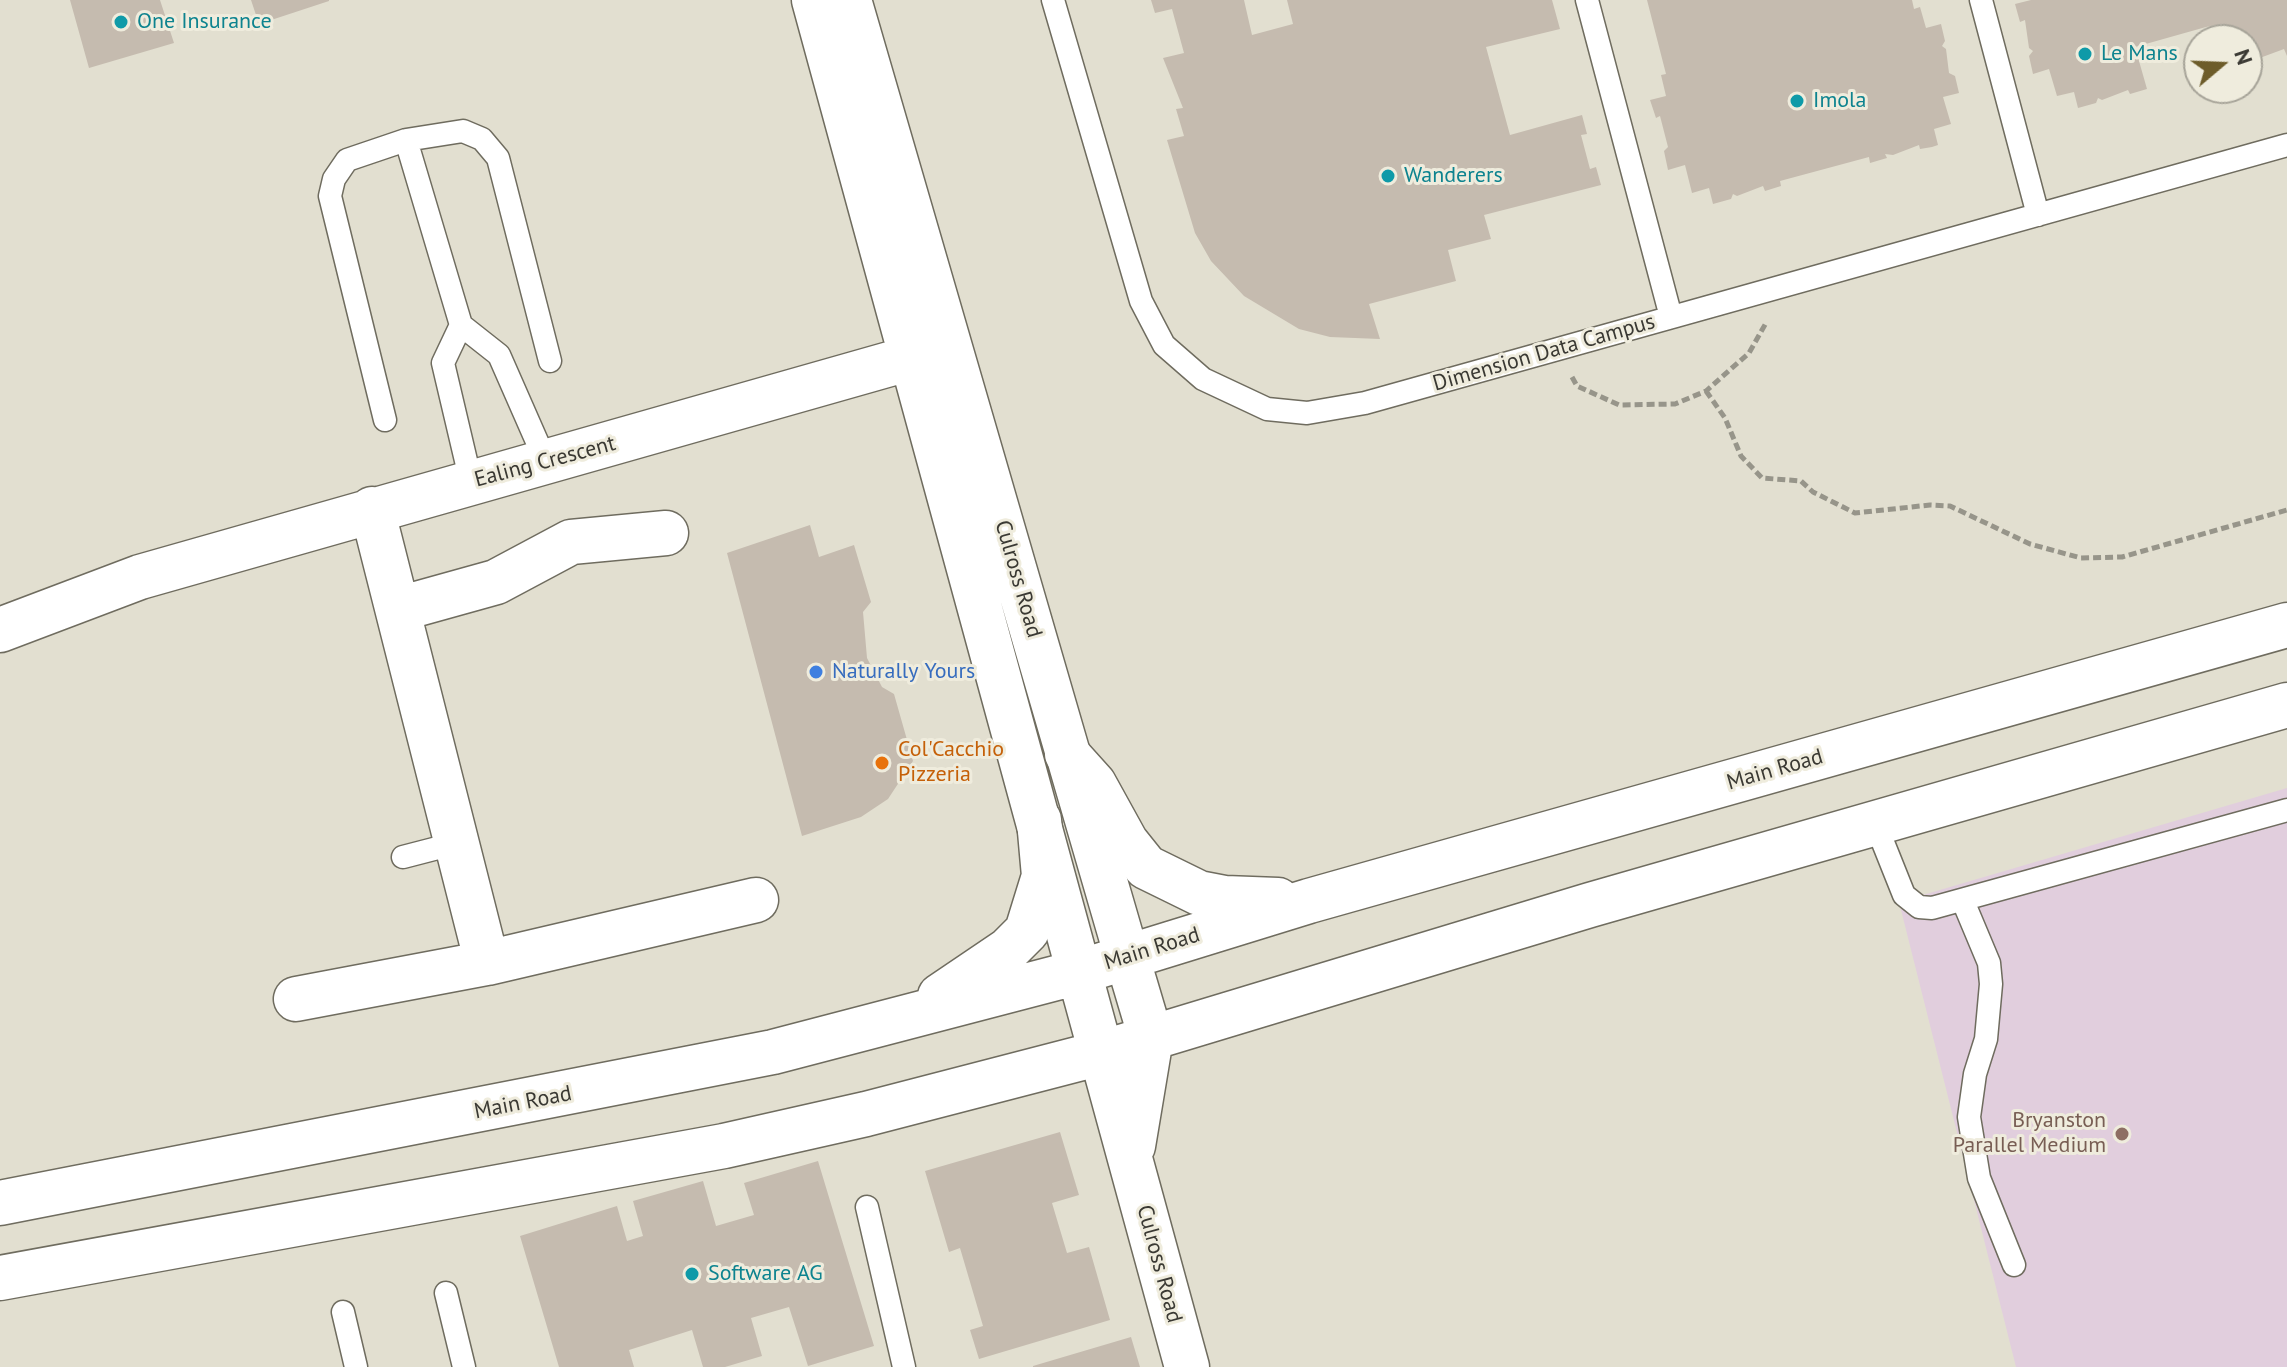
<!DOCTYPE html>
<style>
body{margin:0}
#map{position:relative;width:2287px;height:1367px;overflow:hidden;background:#e2dfd0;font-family:"PT Sans",sans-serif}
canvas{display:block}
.north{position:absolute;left:2183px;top:24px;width:80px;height:80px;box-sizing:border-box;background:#efecdd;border:2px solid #a7a499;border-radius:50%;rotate:71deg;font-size:22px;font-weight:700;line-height:32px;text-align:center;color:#3a3933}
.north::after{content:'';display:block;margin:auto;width:28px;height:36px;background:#6d5c2a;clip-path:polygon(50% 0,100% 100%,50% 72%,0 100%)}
</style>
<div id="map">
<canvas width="2287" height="1367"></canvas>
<div class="north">N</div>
</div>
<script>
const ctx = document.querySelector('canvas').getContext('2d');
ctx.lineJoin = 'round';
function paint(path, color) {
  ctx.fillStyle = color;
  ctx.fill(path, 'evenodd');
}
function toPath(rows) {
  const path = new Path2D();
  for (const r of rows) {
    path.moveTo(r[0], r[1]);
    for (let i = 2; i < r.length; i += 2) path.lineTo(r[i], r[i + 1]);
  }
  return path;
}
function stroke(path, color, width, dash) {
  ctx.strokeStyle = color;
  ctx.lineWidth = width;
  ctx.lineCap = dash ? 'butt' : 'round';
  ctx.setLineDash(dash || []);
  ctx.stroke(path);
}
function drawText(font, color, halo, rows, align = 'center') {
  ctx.font = font + ' "PT Sans",sans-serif';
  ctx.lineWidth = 6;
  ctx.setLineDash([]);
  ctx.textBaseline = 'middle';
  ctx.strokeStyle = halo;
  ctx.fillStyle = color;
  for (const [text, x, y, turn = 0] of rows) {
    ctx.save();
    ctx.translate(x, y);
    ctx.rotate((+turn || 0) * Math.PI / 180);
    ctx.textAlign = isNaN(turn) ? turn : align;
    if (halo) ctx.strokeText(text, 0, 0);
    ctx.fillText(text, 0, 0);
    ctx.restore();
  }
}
paint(toPath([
 [2287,788,2287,1367,2016,1367,1899,902]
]), '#e1cedd');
paint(toPath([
 [70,0,160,0,174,43,89,68],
 [251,0,329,0,329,1,259,24],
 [1151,0,1244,0,1252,35,1293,24,1287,0,1552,0,1560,29,1486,47,1510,135,1582,115,1587,134,1581,135,1590,169,1596,167,1601,185,1484,215,1491,239,1448,250,1456,281,1369,304,1380,339,1330,337,1299,329,1244,296,1211,261,1195,233,1167,140,1184,136,1176,109,1183,108,1163,58,1184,53,1172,9,1155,13],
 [1647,0,1912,0,1914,9,1920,7,1926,28,1941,24,1945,41,1942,46,1946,49,1949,73,1955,76,1959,93,1943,97,1951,124,1934,129,1938,145,1932,147,1920,149,1919,145,1893,155,1885,154,1887,158,1870,163,1869,157,1780,181,1781,186,1765,191,1763,186,1737,196,1733,194,1731,199,1713,204,1709,188,1692,193,1685,165,1668,170,1664,151,1668,147,1660,116,1656,118,1650,100,1666,96,1661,75,1666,74],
 [2031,0,2287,0,2287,56,2284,49,2257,59,2250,57,2252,62,2247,63,2247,40,2227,40,2223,24,2206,27,2135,47,2147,89,2130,94,2128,90,2102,100,2098,98,2096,103,2078,108,2074,92,2057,96,2049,69,2033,74,2029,56,2033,51,2029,48,2025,20,2020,22,2015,4],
 [810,525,819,557,854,545,871,602,863,612,867,658,882,687,894,694,913,761,888,799,861,817,802,836,727,553],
 [1060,1132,1079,1195,1052,1203,1067,1253,1089,1247,1110,1320,979,1359,970,1330,983,1326,960,1248,949,1252,925,1171],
 [818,1161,874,1346,808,1366,789,1307,751,1318,762,1356,725,1367,703,1367,692,1330,629,1350,634,1367,559,1367,520,1236,617,1206,627,1241,643,1236,633,1201,703,1181,716,1226,754,1215,744,1183],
 [1131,1337,1140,1367,1033,1367,1033,1366]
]), '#c5bbaf');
const lane = toPath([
 [1053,0,1141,301,1164,345,1203,379,1267,409,1307,413,1365,403,2287,145],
 [1587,0,1671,317],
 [1981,0,2038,215],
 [406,140,461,325,499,355,546,462],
 [461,325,443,363,471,482],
 [385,420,330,196,334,179,347,160,406,140,463,131,482,139,498,158,550,361],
 [1876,825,1904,895,1919,907,1932,908,2287,810],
 [403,857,457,843],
 [1963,901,1989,963,1991,984,1986,1039,1975,1074,1969,1117,1979,1178,2014,1265],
 [867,1207,904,1367],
 [446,1293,464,1367],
 [343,1312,356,1367]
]);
const street = toPath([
 [814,0,1079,972],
 [849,0,1127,957],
 [372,509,487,963],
 [399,609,496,582,571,542,666,533],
 [0,630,140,577,939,350],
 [296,999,487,963,756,900]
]);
const secondary = toPath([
 [1067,754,1094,784,1126,842,1146,867,1199,893,1225,898,1278,900],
 [1127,957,1151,1038,1133,1146],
 [1079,972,1187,1367],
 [940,996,1008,950,1027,931,1044,876,1039,820],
 [0,1203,773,1052,1079,972,1309,901,2287,625],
 [0,1278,724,1146,866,1114,1101,1053,1590,905,2287,705]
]);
stroke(lane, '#6f6c5f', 25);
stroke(street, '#6f6c5f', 47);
stroke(secondary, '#6f6c5f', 47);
stroke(toPath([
 [1572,377,1577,386,1619,405,1675,404,1706,391,1749,353,1766,323],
 [1706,391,1725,418,1741,456,1762,478,1801,481,1813,492,1855,513,1930,505,1950,506,2030,544,2081,558,2122,557,2287,510]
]), '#97958a', 5, [8, 4]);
stroke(lane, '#fff', 22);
stroke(street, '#fff', 44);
stroke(secondary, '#fff', 44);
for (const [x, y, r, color] of [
 [121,22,8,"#0f9aa8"],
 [2085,54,8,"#0f9aa8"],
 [1797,101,8,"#0f9aa8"],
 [1388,176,8,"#0f9aa8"],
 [816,672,8,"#3f7fe0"],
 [882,763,8,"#e8710a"],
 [2122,1134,8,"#8d6e63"],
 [692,1274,8,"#0f9aa8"]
]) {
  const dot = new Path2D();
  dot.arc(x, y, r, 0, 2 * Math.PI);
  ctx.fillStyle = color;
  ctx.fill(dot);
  stroke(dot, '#efecdd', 3);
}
drawText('22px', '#0d838f', '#efecdd', [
 ["One Insurance",137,22],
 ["Le Mans",2101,54],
 ["Imola",1813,101],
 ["Wanderers",1404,176],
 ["Software AG",708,1274]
], 'left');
drawText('22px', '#3a3933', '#efecdd', [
 ["Dimension Data Campus",1544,353,-16],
 ["Ealing Crescent",545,462,-15],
 ["Culross Road",1018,579,74],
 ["Main Road",1775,770,-16],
 ["Main Road",1152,949,-17],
 ["Main Road",523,1103,-11],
 ["Culross Road",1159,1264,75]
]);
drawText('22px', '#366cbe', '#efecdd', [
 ["Naturally Yours",832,672]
], 'left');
drawText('22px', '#c56008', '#efecdd', [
 ["Col'Cacchio",898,750],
 ["Pizzeria",898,775]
], 'left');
drawText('22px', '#785e54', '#efecdd', [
 ["Bryanston",2106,1121],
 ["Parallel Medium",2106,1146]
], 'right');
</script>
